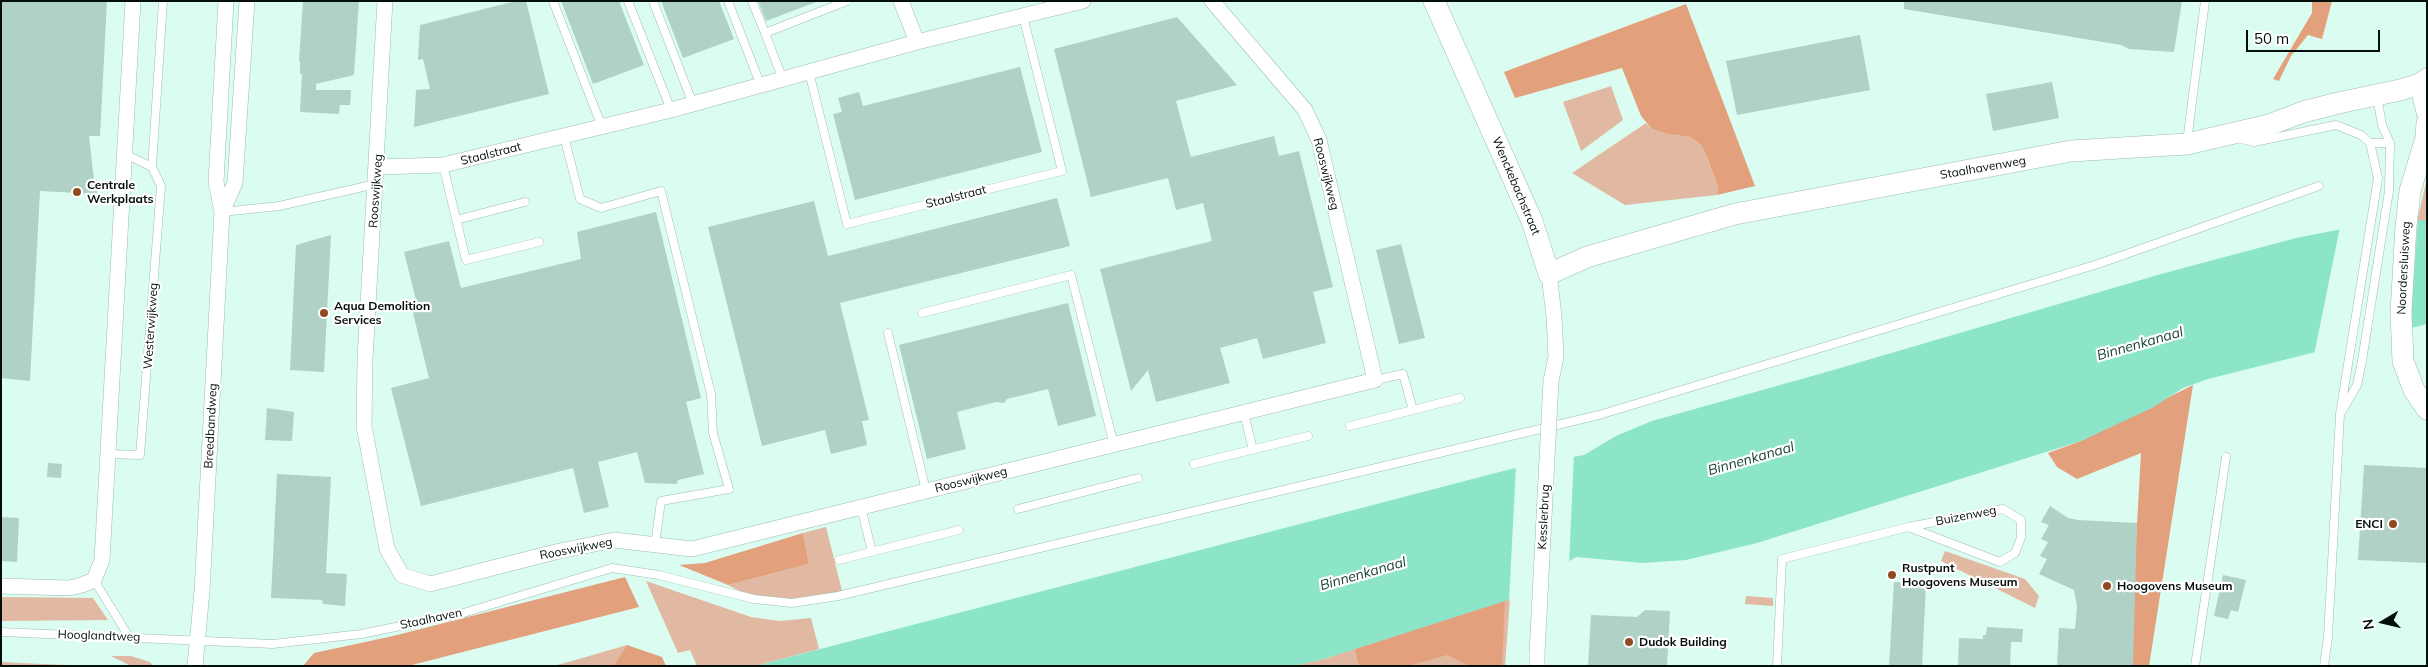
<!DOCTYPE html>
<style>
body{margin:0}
#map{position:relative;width:2428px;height:667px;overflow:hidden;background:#dbfcf1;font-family:Mulish,sans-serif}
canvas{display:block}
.frame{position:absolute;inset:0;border:2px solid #040f0b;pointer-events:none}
.north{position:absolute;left:2358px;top:597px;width:50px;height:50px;-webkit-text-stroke:4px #fff;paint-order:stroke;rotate:261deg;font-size:14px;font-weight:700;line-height:20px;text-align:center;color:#040f0b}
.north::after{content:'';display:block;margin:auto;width:18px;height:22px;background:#040f0b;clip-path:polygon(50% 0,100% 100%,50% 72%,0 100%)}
.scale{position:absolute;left:2246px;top:30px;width:134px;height:22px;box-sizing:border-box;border:2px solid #040f0b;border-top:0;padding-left:6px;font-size:15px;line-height:18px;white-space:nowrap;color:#040f0b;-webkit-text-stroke:4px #fff;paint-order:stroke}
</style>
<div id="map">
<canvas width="2428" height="667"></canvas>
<div class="frame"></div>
<div class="north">N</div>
<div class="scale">50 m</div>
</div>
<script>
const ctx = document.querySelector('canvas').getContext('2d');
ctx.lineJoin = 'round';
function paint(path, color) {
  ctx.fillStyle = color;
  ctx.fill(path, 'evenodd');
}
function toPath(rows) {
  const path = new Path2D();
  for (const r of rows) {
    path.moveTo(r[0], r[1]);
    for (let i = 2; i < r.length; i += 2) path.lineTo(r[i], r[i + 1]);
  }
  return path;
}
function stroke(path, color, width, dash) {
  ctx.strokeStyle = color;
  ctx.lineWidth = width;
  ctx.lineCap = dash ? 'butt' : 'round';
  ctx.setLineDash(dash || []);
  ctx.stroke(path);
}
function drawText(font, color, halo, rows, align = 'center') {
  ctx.font = font + ' Mulish,sans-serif';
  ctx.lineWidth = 4.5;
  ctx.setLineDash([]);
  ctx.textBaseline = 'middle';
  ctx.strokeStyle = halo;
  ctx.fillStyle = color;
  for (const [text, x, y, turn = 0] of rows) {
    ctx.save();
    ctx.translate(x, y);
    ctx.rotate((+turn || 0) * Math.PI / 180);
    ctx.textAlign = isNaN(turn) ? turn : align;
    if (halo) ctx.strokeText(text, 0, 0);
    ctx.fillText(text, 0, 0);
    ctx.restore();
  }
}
paint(toPath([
 [1611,86,1623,120,1581,151,1563,102],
 [1646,123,1652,129,1667,134,1690,137,1701,145,1707,157,1718,187,1717,195,1625,205,1572,173],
 [2427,179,2427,221,2417,221],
 [826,527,842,591,812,599,772,601,741,592,728,585,809,564,803,533],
 [1945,551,2025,579,2039,596,2035,608,1941,561],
 [646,581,751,617,779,621,811,618,819,649,755,666,697,666,690,650,678,653],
 [1746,596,1773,598,1773,606,1745,604],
 [1,597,93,598,108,620,1,621],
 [1510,598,1505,666,1294,666,1327,658],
 [627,645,613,666,553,666,572,661],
 [111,656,131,656,150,662,153,666,131,666],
 [1,662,19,663,93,666,1,666]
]), '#e1b8a2');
paint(toPath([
 [2312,1,2332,1,2322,39,2308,35,2291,56,2279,81,2273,79,2312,13],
 [1686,4,1755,186,1717,195,1718,187,1707,157,1701,145,1690,137,1667,134,1652,129,1641,116,1622,68,1515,98,1504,72],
 [2193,385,2149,666,2129,666,2141,453,2077,479,2057,467,2048,453,2081,441],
 [803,533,809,564,728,585,679,565,705,563],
 [625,577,639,607,408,666,303,666,314,653,393,636],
 [1505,601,1502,666,1470,666,1447,655,1408,666,1359,666,1355,649],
 [627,645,662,657,666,666,613,666]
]), '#e3a07c');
paint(toPath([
 [2398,218,2427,221,2427,324,2208,379,2183,388,2152,408,2081,441,1757,543,1686,560,1642,563,1576,557,1505,601,1327,658,1294,666,755,666,1511,469,1584,455,1616,436,1652,421,1830,371,2161,274,2296,238]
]), '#8ce4c9');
paint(toPath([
 [2398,215,2418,219,2411,317,2412,330,2314,355,2340,227],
 [1574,454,1569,565,1509,601,1516,466]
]), '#dbfcf1');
paint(toPath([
 [1,1,107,1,100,136,89,136,94,180,97,180,97,194,40,191,30,381,1,378],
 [303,1,359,1,354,75,316,84,316,90,351,90,350,105,340,105,339,114,300,112,302,74,300,74,300,61,299,61],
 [516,1,526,1,549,94,414,127,416,90,430,89,423,59,418,60,420,25],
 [561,1,619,1,644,65,593,84],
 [661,1,719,1,734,39,683,58],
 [758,1,816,1,816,2,766,21],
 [1904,1,2182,1,2174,52,2129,49,2121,45,1904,9],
 [1177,17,1237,85,1176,101,1191,157,1274,136,1279,156,1299,151,1333,287,1313,292,1326,343,1263,359,1257,338,1220,348,1230,383,1156,402,1148,370,1131,391,1100,269,1212,241,1203,203,1176,210,1168,178,1091,197,1054,49],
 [1860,35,1870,90,1737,115,1726,61],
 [1020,67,1042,152,855,200,833,114,842,112,838,98,859,92,863,106],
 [2052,82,2059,118,1993,131,1986,94],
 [1057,198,1070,246,840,303,869,420,862,421,867,445,831,454,825,430,762,446,708,227,814,201,828,256],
 [656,212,701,398,686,402,704,474,678,480,677,484,645,483,637,452,598,462,609,507,584,513,573,468,421,506,391,388,429,378,410,301,416,300,404,252,449,241,461,288,581,259,577,232],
 [331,235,324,372,290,370,296,245],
 [1401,244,1425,338,1399,344,1376,250],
 [1068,303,1096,416,1058,426,1048,389,1007,399,1004,403,996,402,957,412,966,449,927,459,899,345],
 [267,408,294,412,292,441,265,440],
 [48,463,62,464,61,478,47,477],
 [2364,465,2427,468,2426,563,2358,560],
 [277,474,331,477,326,573,347,574,345,606,323,604,322,600,271,598],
 [2050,506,2068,518,2078,520,2137,523,2133,666,2057,666,2059,628,2075,629,2077,606,2074,590,2039,574,2047,559,2040,556,2048,542,2041,539,2049,525,2041,522],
 [1,517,19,518,17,562,1,561],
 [2223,575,2246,580,2238,612,2231,610,2228,619,2214,616],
 [1894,582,1926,584,1922,666,1889,666],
 [1645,610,1670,611,1667,666,1588,666,1591,615,1637,617],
 [1987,627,2023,629,2022,642,2011,642,2010,666,1958,666,1959,638,1983,639,1983,635,1986,635]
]), '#b0d1c5');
const lane = toPath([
 [553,1,602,127],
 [628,1,671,110],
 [653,1,693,104],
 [728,1,761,86],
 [752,1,765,33],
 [809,72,847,224,1062,171,1023,16],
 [783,80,765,33,847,1],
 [564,136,580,199,601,208,661,191,711,394,713,433,729,489,661,501,655,545],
 [2238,138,2254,142,2336,125,2361,135,2370,143,2378,178,2340,414,2328,637,2324,666],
 [2187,142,2205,1],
 [2370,143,2390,143],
 [443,165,466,260,539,242],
 [152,167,163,1],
 [222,212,279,206,376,184],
 [456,220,525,202],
 [922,313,1071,275,1114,445],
 [888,333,926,491],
 [1375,380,1403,374,1413,410],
 [2342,411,2357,385,2362,361,2389,191,2390,143,2382,125,2377,96],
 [1244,413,1253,450],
 [1350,426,1460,398],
 [109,454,140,455,161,186,152,167,125,154],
 [1194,464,1308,436],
 [861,507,872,552],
 [1018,509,1138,478],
 [839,560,959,530],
 [94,580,129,637],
 [1,632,273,644,361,634,460,614,612,568,659,575,754,599,792,603,838,596,1599,415,2098,264,2319,186],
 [1777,666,1782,559,1908,527,2003,509,2021,520,2021,538,2015,553,2000,562,1908,527],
 [2195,666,2226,457]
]);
const street = toPath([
 [385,1,365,359,364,426,387,549,402,575,430,584,555,552,614,540,692,549,1375,380,1319,140,1305,110,1212,1],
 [901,1,917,42],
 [378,167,443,165,671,110,917,42,1083,1],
 [222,212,235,183,247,1],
 [1549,274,1554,316,1556,357,1551,381],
 [1,586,69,588,82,585,94,580,102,560,133,1],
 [195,666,202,591,222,212,216,182,226,1],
 [1537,666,1537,654]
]);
const secondary = toPath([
 [1434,1,1532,221,1549,274,1587,257,1735,214,2071,151,2187,144,2269,125,2303,112,2338,103,2400,90,2420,84,2427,79],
 [2420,84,2427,112],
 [2427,123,2426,138,2410,191,2406,226,2401,313,2403,361,2414,390,2427,409]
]);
stroke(lane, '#9cbcb1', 9);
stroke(street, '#9cbcb1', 16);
stroke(secondary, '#9cbcb1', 22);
stroke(lane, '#fff', 8);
stroke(street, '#fff', 15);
stroke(secondary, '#fff', 21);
const streetBridge = toPath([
 [1537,654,1551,381]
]);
stroke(streetBridge, '#9cbcb1', 16, []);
stroke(streetBridge, '#fff', 15);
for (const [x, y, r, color] of [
 [77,192,5,"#8f4a1f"],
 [324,313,5,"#8f4a1f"],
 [2393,524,5,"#8f4a1f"],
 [1892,575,5,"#8f4a1f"],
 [2107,586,5,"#8f4a1f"],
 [1629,642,5,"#8f4a1f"]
]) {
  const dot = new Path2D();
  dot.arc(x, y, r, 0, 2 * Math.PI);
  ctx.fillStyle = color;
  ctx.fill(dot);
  stroke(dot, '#fff', 2);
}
drawText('12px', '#040f0b', '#fff', [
 ["Staalstraat",491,154,-14],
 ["Staalhavenweg",1983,168,-10],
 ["Rooswijkweg",1326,174,76],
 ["Wenckebachstraat",1516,186,67],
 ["Rooswijkweg",376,191,-86],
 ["Staalstraat",956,197,-14],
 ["Noordersluisweg",2404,268,-87],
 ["Westerwijkweg",151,326,-86],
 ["Breedbandweg",211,426,-87],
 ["Rooswijkweg",971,480,-14],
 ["Buizenweg",1966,516,-11],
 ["Kesslerbrug",1544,517,-87],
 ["Rooswijkweg",576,549,-11],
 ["Staalhaven",431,619,-12],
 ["Hooglandtweg",99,636,2]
]);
drawText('bold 12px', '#040f0b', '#fff', [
 ["Centrale",87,185],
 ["Werkplaats",87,199],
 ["Aqua Demolition",334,306],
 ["Services",334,320],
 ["ENCI",2383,524,"right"],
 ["Rustpunt",1902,568],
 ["Hoogovens Museum",1902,582],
 ["Hoogovens Museum",2117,586],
 ["Dudok Building",1639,642]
], 'left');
drawText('italic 14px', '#1a4237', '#fff', [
 ["Binnenkanaal",2140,344,-16],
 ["Binnenkanaal",1751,459,-16],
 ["Binnenkanaal",1363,574,-16]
]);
</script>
